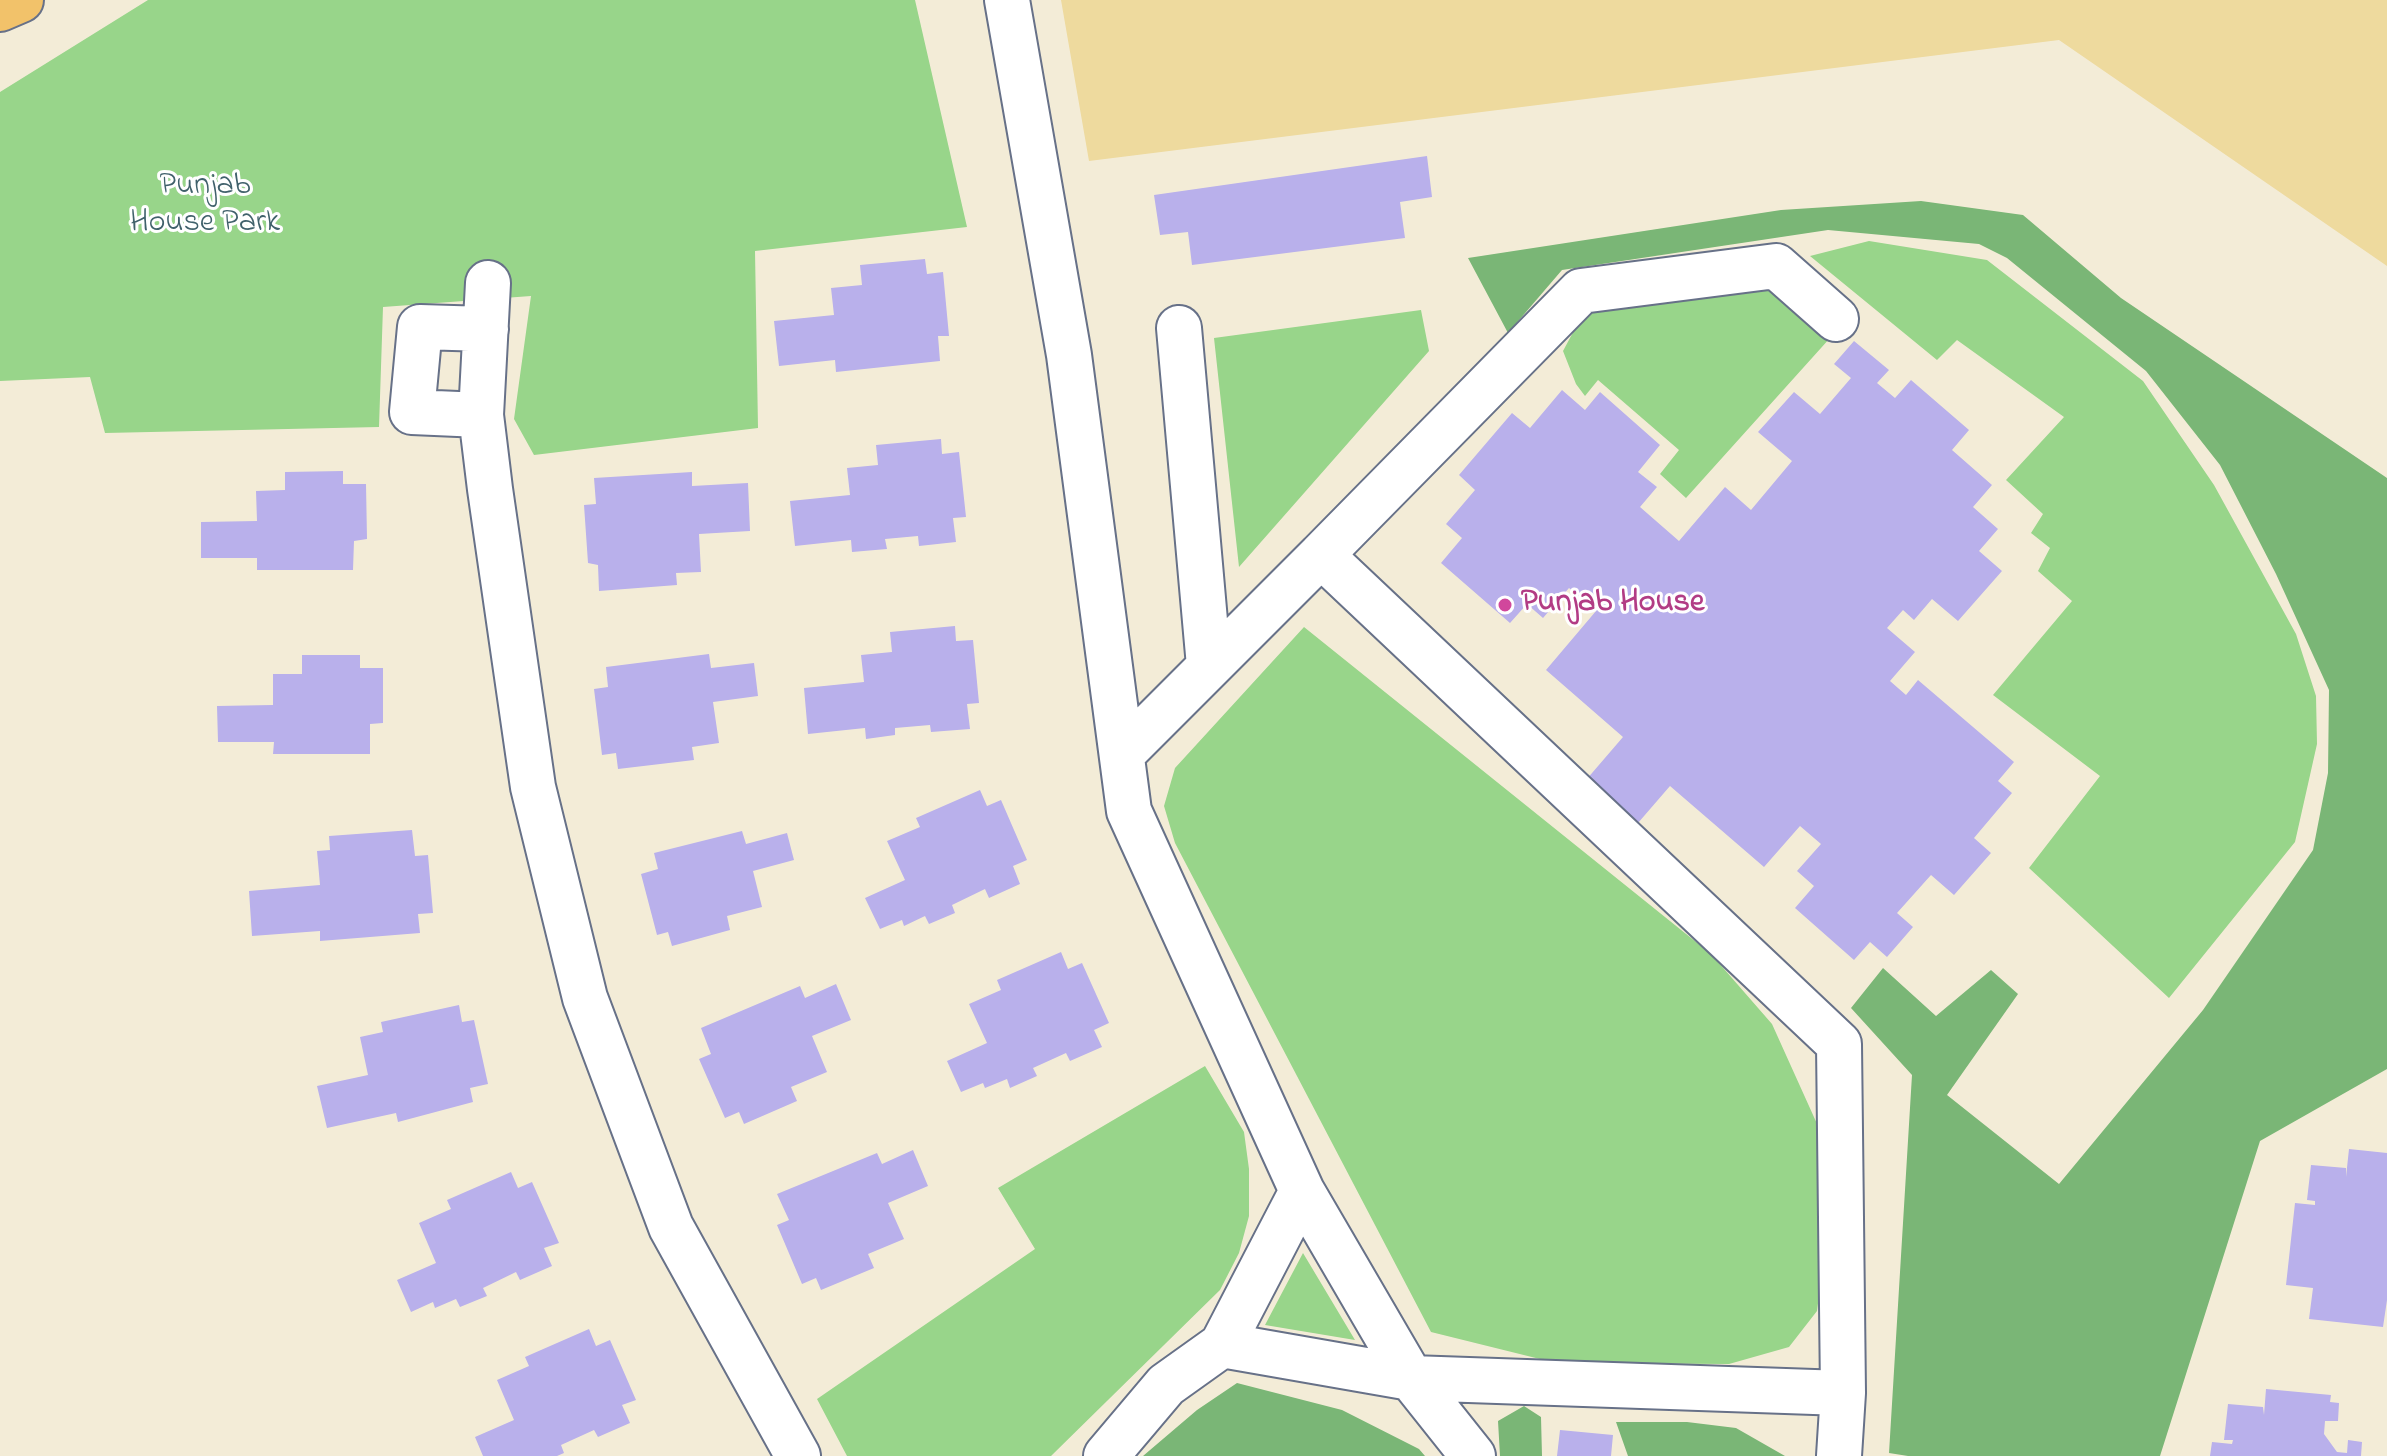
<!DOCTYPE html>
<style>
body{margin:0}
canvas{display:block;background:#f3ecd7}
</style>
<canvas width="2387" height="1456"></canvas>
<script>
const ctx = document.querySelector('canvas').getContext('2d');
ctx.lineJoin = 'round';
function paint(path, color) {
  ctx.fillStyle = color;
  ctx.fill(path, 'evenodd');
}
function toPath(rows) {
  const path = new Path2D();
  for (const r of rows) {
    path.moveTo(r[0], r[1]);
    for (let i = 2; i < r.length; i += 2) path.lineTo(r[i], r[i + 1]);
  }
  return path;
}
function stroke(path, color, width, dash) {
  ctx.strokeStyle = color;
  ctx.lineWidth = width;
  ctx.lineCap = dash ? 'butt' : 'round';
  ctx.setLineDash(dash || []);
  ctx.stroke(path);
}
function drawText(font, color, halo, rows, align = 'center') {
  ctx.font = font + ' "Indie Flower",sans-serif';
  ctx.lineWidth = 6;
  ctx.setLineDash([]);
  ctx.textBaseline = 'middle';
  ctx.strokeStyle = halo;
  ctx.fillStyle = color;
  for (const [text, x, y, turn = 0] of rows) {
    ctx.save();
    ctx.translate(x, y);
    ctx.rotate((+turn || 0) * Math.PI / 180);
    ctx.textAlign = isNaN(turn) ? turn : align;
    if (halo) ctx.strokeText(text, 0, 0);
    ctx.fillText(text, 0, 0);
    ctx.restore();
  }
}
paint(toPath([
 [148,0,915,0,967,227,755,251,758,428,534,455,514,419,531,296,383,307,379,427,105,433,90,377,0,381,0,92],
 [1869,241,1987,260,2143,381,2214,485,2296,634,2316,696,2317,744,2295,842,2169,998,2029,868,2100,776,1993,695,2072,601,2038,571,2050,548,2031,533,2043,514,2006,480,2064,417,1957,340,1937,360,1810,256],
 [1765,281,1830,338,1686,498,1660,474,1679,450,1598,380,1585,396,1576,384,1563,351,1585,310],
 [1421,310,1429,351,1239,567,1214,338],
 [1304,627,1711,954,1772,1024,1818,1126,1824,1259,1817,1311,1789,1347,1729,1364,1556,1363,1431,1332,1175,843,1164,806,1175,768],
 [1205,1066,1244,1132,1249,1169,1249,1216,1239,1253,1220,1290,1051,1456,847,1456,817,1399,1035,1249,998,1188],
 [1303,1253,1355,1340,1265,1325]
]), '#98d58a');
paint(toPath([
 [1921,201,2023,215,2121,298,2387,478,2387,1069,2260,1141,2160,1456,1908,1456,1889,1453,1912,1075,1851,1008,1883,968,1936,1016,1991,970,2018,994,1947,1095,2059,1184,2203,1010,2313,850,2328,773,2329,690,2276,574,2220,465,2146,371,2007,258,1979,244,1828,230,1562,270,1508,333,1468,258,1781,210],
 [1237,1383,1342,1410,1419,1449,1425,1456,1143,1456,1197,1410],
 [1524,1406,1541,1417,1542,1456,1500,1456,1498,1421],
 [1616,1422,1687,1422,1736,1428,1785,1456,1628,1456]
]), '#7ab676');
paint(toPath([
 [1061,0,2387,0,2387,266,2059,40,1089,161]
]), '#eeda9e');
paint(toPath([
 [1427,156,1432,197,1400,202,1405,238,1192,265,1188,232,1160,235,1154,195],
 [925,259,927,274,943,272,949,336,938,336,940,361,836,372,835,360,779,366,774,321,834,315,831,288,862,285,860,265],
 [1854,341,1889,370,1877,383,1895,398,1911,380,1969,430,1952,450,1992,485,1973,507,1998,529,1979,551,2002,571,1958,621,1932,599,1914,620,1903,610,1887,628,1915,652,1890,681,1906,695,1918,680,2014,762,1998,781,2012,793,1974,838,1991,853,1954,895,1931,875,1897,913,1913,927,1887,957,1870,942,1854,960,1795,908,1814,886,1797,871,1821,844,1800,826,1764,867,1670,786,1638,823,1586,780,1623,737,1546,670,1596,611,1569,588,1543,618,1527,604,1510,623,1441,563,1462,538,1446,524,1475,490,1459,475,1512,413,1530,428,1562,390,1585,410,1600,392,1660,445,1638,472,1657,487,1640,507,1679,541,1725,487,1751,510,1792,461,1758,432,1794,392,1820,414,1851,378,1834,364],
 [941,439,942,454,959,452,966,517,953,518,956,542,919,546,918,536,885,539,887,549,852,552,851,540,795,546,790,501,850,495,847,468,878,465,876,445],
 [343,471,343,484,366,484,367,539,354,541,353,570,257,570,257,558,201,558,201,522,257,521,256,491,285,490,285,472],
 [692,472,692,486,748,483,750,531,699,534,701,572,676,573,677,585,599,591,598,565,588,563,584,505,596,504,594,478],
 [955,626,956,641,973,640,979,703,967,704,970,729,931,732,930,725,895,728,895,735,866,739,865,728,808,734,804,688,864,682,861,655,892,652,890,632],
 [709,654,711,668,754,663,758,696,713,702,719,743,692,747,694,760,618,769,616,753,602,755,594,689,608,687,606,667],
 [302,655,360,655,360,668,383,668,383,723,370,724,370,754,273,754,274,742,218,742,217,706,273,705,273,674,302,674],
 [980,790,987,806,1001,800,1027,860,1013,866,1020,884,989,898,985,889,952,905,955,913,929,924,925,916,904,926,902,920,880,929,865,898,905,880,887,841,920,827,916,818],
 [412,830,415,856,428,855,433,913,418,914,420,933,320,941,320,931,252,936,249,891,320,885,317,851,330,850,329,836],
 [742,831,746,844,787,833,794,860,753,871,762,907,727,916,730,930,672,946,668,932,657,935,641,874,658,869,654,853],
 [1061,952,1068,969,1082,963,1109,1023,1094,1030,1102,1047,1070,1061,1066,1053,1033,1068,1037,1076,1010,1088,1007,1079,985,1088,983,1083,961,1092,947,1061,987,1043,969,1004,1001,990,997,980],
 [836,984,851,1020,812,1036,827,1072,791,1087,797,1101,744,1124,739,1112,725,1118,699,1059,711,1054,701,1028,800,986,805,998],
 [459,1005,462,1022,474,1020,488,1084,470,1088,473,1102,398,1122,396,1113,327,1128,317,1086,368,1075,360,1037,383,1032,381,1022],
 [2349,1149,2387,1153,2387,1300,2383,1327,2309,1319,2313,1288,2286,1285,2295,1203,2315,1205,2315,1201,2307,1200,2311,1165,2346,1168,2346,1177],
 [913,1150,928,1186,888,1203,904,1239,868,1254,874,1268,821,1290,816,1278,802,1284,777,1225,789,1220,777,1194,877,1153,882,1164],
 [511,1172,518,1188,532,1182,559,1243,544,1248,552,1266,520,1280,516,1272,483,1288,487,1296,460,1307,456,1299,435,1308,433,1302,411,1312,397,1280,436,1263,419,1223,451,1209,447,1200],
 [589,1329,596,1346,610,1340,636,1400,622,1405,630,1423,598,1437,594,1430,561,1445,564,1453,557,1456,483,1456,475,1437,514,1420,497,1380,529,1366,525,1357],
 [2266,1389,2331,1395,2330,1402,2339,1403,2338,1421,2325,1421,2324,1434,2337,1452,2347,1453,2348,1440,2362,1442,2361,1456,2210,1456,2212,1442,2232,1444,2233,1440,2224,1440,2228,1404,2263,1407,2264,1415],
 [1560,1430,1613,1435,1611,1456,1557,1456]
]), '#b9b0eb');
const minor = toPath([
 [1007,0,1069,355,1129,811,1302,1191,1411,1378,1473,1456],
 [488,283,481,415,490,489,533,787,585,998,671,1227,798,1456],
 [1179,328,1209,666],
 [481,415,412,412,420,327,486,329],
 [1321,555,1581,291,1776,266,1836,319],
 [1122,754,1321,555,1839,1044,1843,1393,1839,1456],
 [1222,1345,1411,1378,1843,1393],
 [1106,1456,1166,1385,1222,1345,1302,1191]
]);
const major = toPath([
 [0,9,21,0]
]);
stroke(minor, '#677188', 48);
stroke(major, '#677188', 48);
stroke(minor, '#fff', 44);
stroke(major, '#f2c26a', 44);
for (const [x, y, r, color] of [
 [1505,605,8,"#d1479c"]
]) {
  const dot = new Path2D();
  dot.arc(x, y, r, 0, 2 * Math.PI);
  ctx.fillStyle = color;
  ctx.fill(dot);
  stroke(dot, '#fff', 3);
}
drawText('32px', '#40616b', '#fff', [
 ["Punjab",205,188],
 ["House Park",205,225]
]);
drawText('bold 32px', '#b23c85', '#fff', [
 ["Punjab House",1521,605]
], 'left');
</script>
